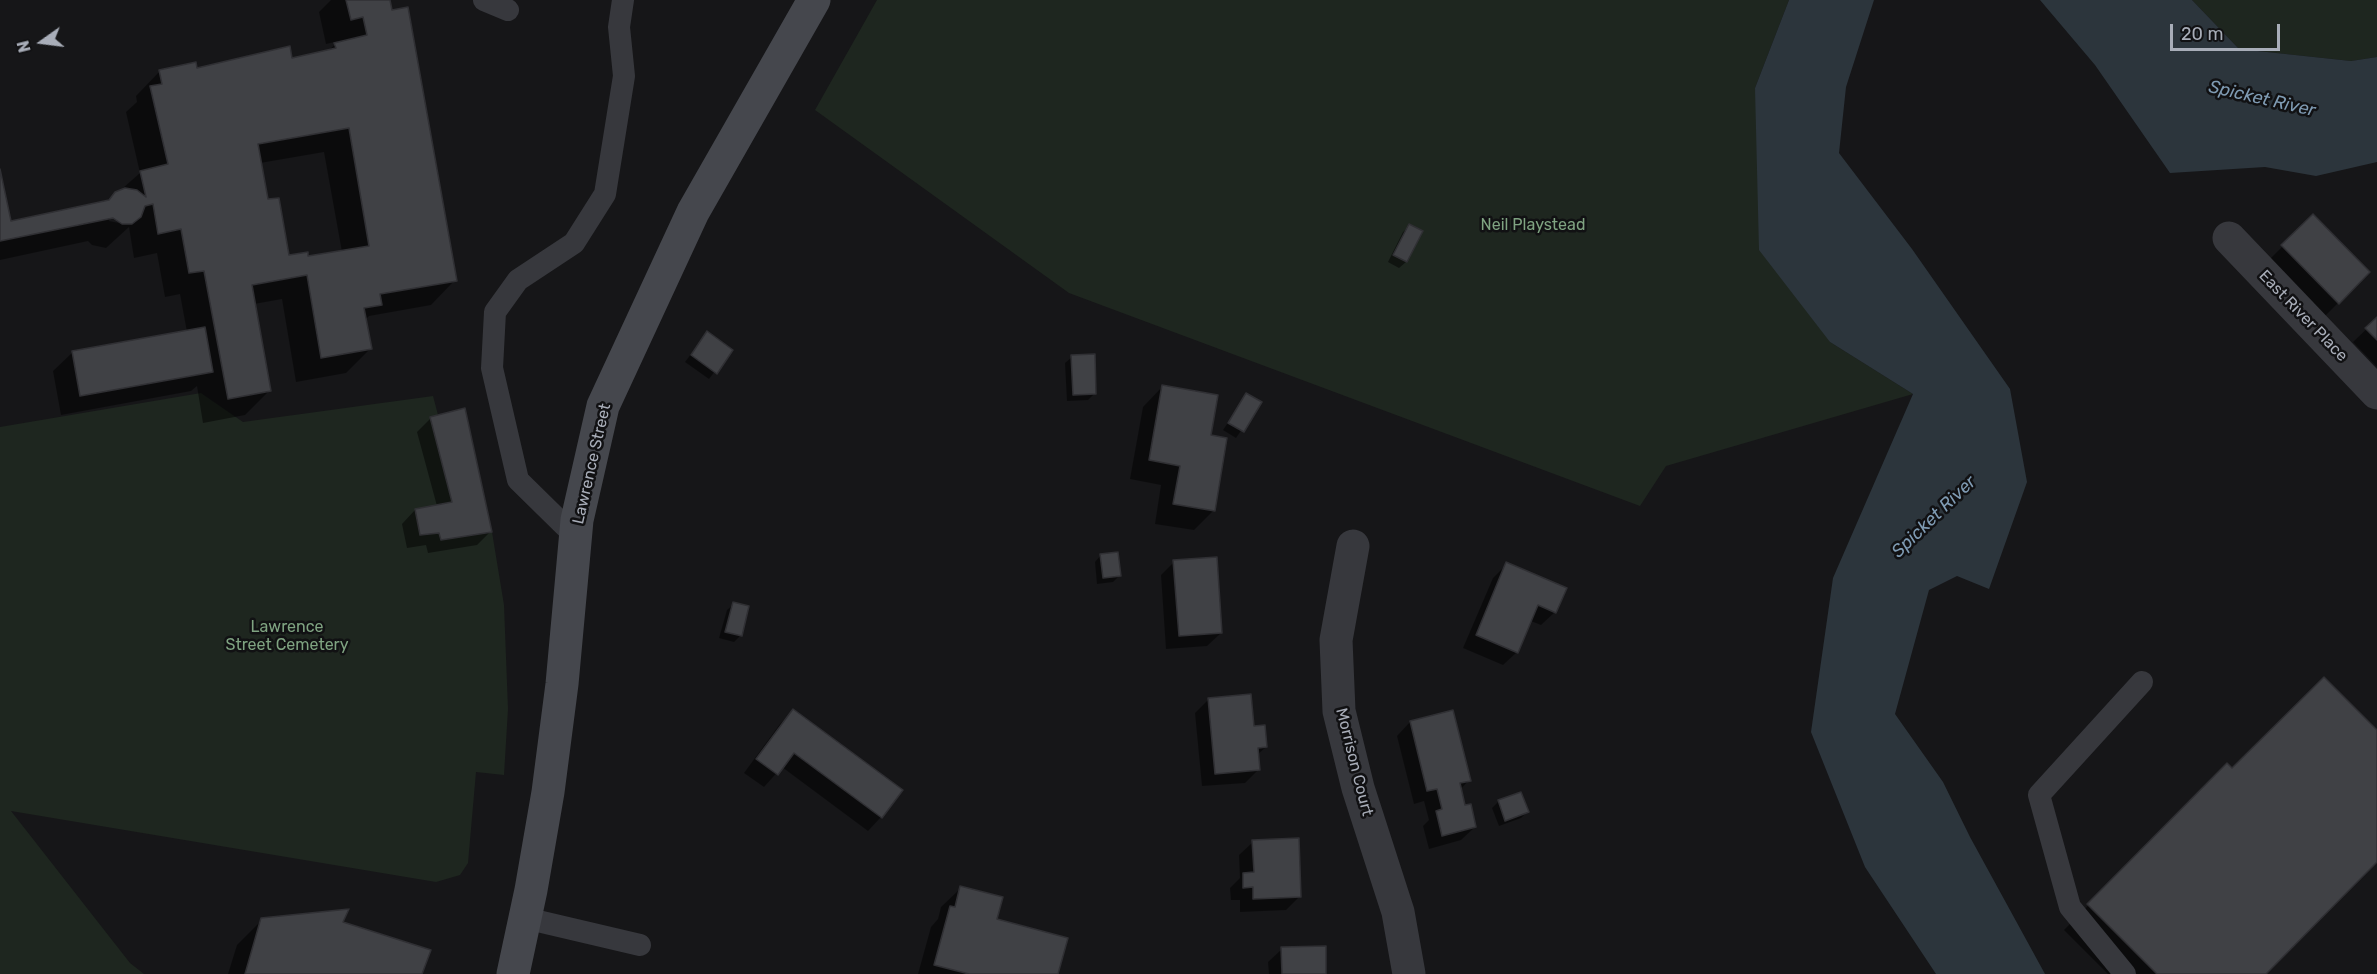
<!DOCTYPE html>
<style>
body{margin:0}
#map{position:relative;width:2377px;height:974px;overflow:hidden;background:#161618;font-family:Rubik,sans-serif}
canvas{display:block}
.north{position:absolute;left:12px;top:12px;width:60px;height:60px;-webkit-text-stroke:4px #111113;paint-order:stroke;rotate:256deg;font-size:16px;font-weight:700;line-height:24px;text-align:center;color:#a8adb8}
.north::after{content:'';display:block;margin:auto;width:21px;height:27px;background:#a8adb8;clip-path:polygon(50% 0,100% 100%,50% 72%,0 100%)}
.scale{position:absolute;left:2170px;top:24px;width:110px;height:27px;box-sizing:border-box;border:3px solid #a8adb8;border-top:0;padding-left:8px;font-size:18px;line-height:21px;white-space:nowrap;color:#a8adb8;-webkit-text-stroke:4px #111113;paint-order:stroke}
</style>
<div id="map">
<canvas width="2377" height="974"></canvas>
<div class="north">N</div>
<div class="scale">20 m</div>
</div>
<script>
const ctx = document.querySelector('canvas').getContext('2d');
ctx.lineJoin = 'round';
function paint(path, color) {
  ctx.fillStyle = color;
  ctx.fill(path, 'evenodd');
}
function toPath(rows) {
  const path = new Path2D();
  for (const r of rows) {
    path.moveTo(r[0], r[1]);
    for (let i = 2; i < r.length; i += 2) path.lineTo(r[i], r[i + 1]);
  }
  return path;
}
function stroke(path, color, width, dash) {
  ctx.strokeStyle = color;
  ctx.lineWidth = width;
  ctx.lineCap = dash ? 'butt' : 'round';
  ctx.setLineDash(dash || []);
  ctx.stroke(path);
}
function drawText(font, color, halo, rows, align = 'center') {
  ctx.font = font + ' Rubik,sans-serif';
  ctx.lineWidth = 5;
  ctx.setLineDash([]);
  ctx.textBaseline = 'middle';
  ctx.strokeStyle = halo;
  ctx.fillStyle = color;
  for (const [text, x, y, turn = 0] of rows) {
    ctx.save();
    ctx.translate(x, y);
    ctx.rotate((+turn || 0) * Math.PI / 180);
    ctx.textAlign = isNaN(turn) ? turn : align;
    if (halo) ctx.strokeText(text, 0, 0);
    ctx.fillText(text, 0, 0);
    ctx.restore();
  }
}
paint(toPath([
 [877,0,1789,0,1755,88,1830,342,1913,394,1666,466,1640,506,1069,293,815,110],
 [2192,0,2377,0,2377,57,2351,61,2239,49],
 [201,393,243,422,433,396,438,415,465,408,492,532,504,605,508,709,504,775,476,772,468,863,460,875,436,882,11,811,130,963,144,974,0,974,0,427]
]), '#1e261f');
paint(toPath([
 [1789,0,1874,0,1846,87,1839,153,1912,249,2010,389,2027,482,1989,589,1957,576,1929,590,1895,714,1943,782,1970,837,2045,974,1936,974,1865,867,1811,732,1833,578,1913,394,1830,342,1759,250,1755,88],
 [2040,0,2192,0,2239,49,2351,61,2377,57,2377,162,2316,176,2265,167,2170,173,2095,65]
]), '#2c353c');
paint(toPath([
 [331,0,389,0,455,280,431,305,369,316,365,320,371,348,346,373,296,382,282,299,254,304,269,391,245,415,203,423,197,386,191,391,61,415,53,371,73,352,187,332,180,294,165,297,157,253,134,258,129,227,106,248,92,245,88,241,0,260,0,176,10,222,107,202,140,173,126,112,137,102,136,96,160,71,291,60,328,51,339,41,326,44,319,12],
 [324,152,342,252,307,258,288,257,267,201,260,163],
 [110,218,120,220,124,224,109,221],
 [2313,216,2368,273,2325,316,2269,260],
 [1410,226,1421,232,1406,262,1399,268,1388,262,1403,232],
 [2377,319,2377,367,2353,342],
 [707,333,731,350,709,379,685,362],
 [1072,357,1095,393,1088,400,1067,401,1065,363],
 [1162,387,1210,436,1213,511,1194,530,1155,524,1161,485,1130,479,1143,407],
 [1247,395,1260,403,1236,438,1223,430],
 [464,410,490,532,477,545,428,553,426,545,407,548,402,524,415,510,437,506,417,432,430,419],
 [1101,555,1119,576,1113,582,1097,584,1095,562],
 [1174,562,1221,633,1207,646,1166,649,1161,575],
 [1507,564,1555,612,1541,625,1531,621,1517,652,1503,665,1463,648,1493,578],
 [734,604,740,636,734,642,719,638,727,610],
 [1208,700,1252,728,1266,747,1257,755,1259,769,1245,783,1202,786,1195,713],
 [793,711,901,791,881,817,868,831,782,767,764,787,744,773,780,724],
 [1410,722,1469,780,1460,790,1464,807,1475,827,1461,840,1429,849,1423,826,1429,820,1424,801,1414,804,1397,736],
 [2377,732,2377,860,2264,974,2108,974,2064,930,2227,765,2232,771],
 [1520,794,1527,812,1521,818,1499,826,1492,808,1498,802],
 [1253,842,1300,896,1286,910,1240,912,1240,900,1231,900,1230,888,1240,878,1239,855],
 [961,888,995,920,1057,974,918,974,931,927,938,919,941,907],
 [262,920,341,923,421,974,228,974,237,945],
 [1282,949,1325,974,1269,974,1268,962]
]), '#0007');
const building = toPath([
 [346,0,390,0,392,10,408,7,457,281,380,294,382,305,364,308,372,349,321,358,307,275,252,285,271,391,228,399,204,271,189,273,181,229,158,234,153,204,145,206,141,217,132,224,122,224,113,218,0,241,0,169,11,221,109,200,115,192,125,188,137,190,146,197,140,171,168,164,150,86,162,84,159,70,196,62,197,68,290,46,292,58,336,48,334,43,367,35,363,17,351,20,346,0],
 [349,128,369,246,308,256,308,252,289,255,279,198,268,199,258,144,349,128],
 [2313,214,2370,272,2339,304,2281,245,2313,214],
 [1409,224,1423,231,1407,262,1393,255,1409,224],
 [2377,317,2377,340,2365,328,2377,317],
 [205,327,213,372,80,396,72,351,205,327],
 [707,331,733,350,717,374,691,355,707,331],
 [1095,354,1096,394,1073,395,1071,355,1095,354],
 [1162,385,1218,395,1211,435,1227,438,1215,511,1173,504,1180,466,1149,460,1162,385],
 [1246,393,1262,402,1244,432,1228,423,1246,393],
 [465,408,492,532,441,540,439,533,420,535,415,509,452,502,430,417,465,408],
 [1118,552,1121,576,1103,578,1100,554,1118,552],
 [1217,557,1222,633,1179,636,1173,560,1217,557],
 [1506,562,1567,588,1556,613,1538,605,1518,653,1476,635,1506,562],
 [733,602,749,606,742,636,725,632,733,602],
 [2324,677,2377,730,2377,862,2266,974,2157,974,2087,904,2227,763,2232,768,2324,677],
 [1251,694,1254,726,1265,725,1267,747,1258,748,1260,770,1215,774,1208,698,1251,694],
 [793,709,903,790,882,818,794,753,778,775,756,759,793,709],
 [1453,710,1471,781,1460,783,1465,805,1471,804,1476,827,1442,836,1436,811,1442,809,1437,789,1427,791,1410,721,1453,710],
 [1521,792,1529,812,1505,821,1498,800,1521,792],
 [1299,838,1301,897,1253,899,1253,887,1243,888,1243,873,1254,872,1252,840,1299,838],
 [960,886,1003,897,997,919,1068,938,1058,974,969,974,934,965,950,906,955,907,960,886],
 [349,909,343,922,431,950,422,974,245,974,261,918,349,909],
 [1326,946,1326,974,1282,974,1281,947,1326,946]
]);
paint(building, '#404145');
stroke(building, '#303034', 1.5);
stroke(toPath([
 [484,0,508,10],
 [576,537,518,480,492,368,495,312,518,280,574,243,605,194,624,76,619,27,623,0],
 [525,918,640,945],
 [2125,974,2070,907,2039,795,2142,682]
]), '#37383d', 22);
stroke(toPath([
 [2229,238,2377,393],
 [1353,546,1336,640,1339,711,1358,788,1398,912,1409,974]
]), '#37383d', 33);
stroke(toPath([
 [513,974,531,890,548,792,562,684,577,520,603,406,693,212,814,0]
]), '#45474d', 33);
drawText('16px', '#7fa381', '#111113', [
 ["Neil Playstead",1533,225],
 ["Lawrence",287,627],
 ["Street Cemetery",287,645]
]);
drawText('16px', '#a8adb8', '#111113', [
 ["East River Place",2303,316,46],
 ["Lawrence Street",592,464,-77],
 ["Morrison Court",1354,762,76]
]);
drawText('italic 18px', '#7f9bb3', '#111113', [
 ["Spicket River",2262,99,13],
 ["Spicket River",1934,517,-44]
]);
</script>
